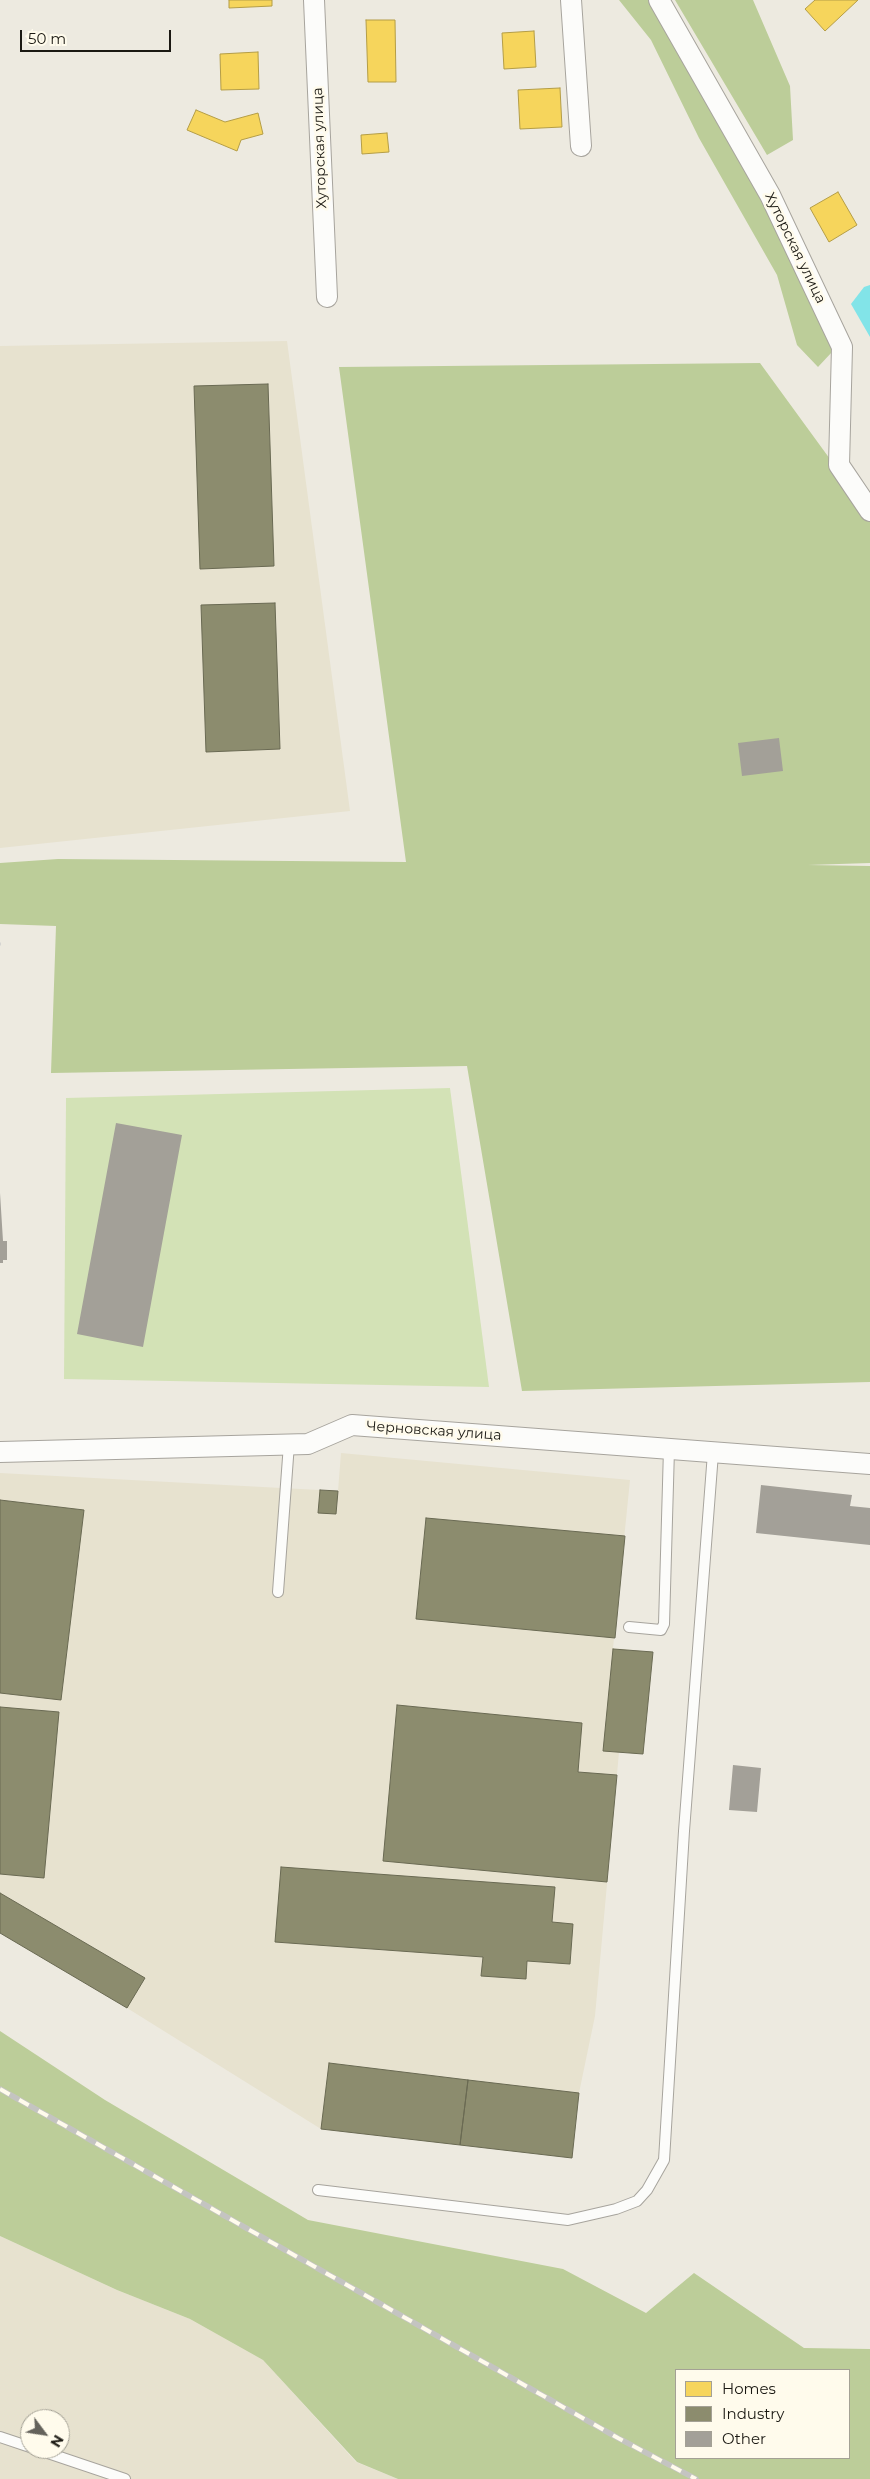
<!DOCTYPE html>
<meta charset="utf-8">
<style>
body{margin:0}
#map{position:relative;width:870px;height:2479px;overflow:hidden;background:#edeae0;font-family:Montserrat,sans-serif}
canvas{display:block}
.legend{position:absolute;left:675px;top:2369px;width:175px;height:90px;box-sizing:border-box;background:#fffbec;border:1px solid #a4a195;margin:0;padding:6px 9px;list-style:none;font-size:15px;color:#1b1913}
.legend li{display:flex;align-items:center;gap:10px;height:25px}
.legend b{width:25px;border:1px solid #a4a195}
.north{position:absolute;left:20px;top:2409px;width:50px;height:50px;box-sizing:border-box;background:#fffbec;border:1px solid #a4a195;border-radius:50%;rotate:121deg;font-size:14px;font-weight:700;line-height:20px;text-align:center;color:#1b1913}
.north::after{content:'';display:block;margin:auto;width:18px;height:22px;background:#64625b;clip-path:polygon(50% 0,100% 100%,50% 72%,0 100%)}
.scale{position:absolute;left:20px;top:30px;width:151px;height:22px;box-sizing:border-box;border:2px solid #1b1913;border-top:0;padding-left:6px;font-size:15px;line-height:18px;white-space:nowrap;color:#1b1913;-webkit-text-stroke:4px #fffbec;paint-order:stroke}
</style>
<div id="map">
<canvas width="870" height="2479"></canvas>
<ul class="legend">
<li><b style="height:14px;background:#f6d55c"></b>Homes</li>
<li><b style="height:14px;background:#8c8c6e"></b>Industry</li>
<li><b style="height:14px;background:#a3a098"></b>Other</li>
</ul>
<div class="north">N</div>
<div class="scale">50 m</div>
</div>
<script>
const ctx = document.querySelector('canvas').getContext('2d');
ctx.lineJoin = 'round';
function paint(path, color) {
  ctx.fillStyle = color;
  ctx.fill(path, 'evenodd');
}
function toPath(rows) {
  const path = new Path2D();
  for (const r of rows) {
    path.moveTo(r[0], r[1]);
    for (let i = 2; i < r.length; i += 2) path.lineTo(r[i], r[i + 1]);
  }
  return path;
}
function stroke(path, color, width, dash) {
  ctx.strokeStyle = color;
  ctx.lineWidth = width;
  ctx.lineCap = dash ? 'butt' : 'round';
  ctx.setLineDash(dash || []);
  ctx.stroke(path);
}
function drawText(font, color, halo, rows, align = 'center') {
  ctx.font = font + ' Montserrat,sans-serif';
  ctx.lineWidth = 5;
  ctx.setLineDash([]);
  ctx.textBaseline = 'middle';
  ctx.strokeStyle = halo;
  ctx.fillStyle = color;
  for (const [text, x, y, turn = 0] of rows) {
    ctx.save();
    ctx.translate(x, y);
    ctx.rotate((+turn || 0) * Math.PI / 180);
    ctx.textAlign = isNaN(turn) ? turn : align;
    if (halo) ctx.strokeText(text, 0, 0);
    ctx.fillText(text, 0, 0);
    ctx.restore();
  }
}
paint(toPath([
 [287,341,350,811,0,848,0,346],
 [341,1453,630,1480,613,1648,653,1652,643,1754,619,1752,595,2016,579,2093,572,2158,321,2129,127,2008,0,1933,0,1473,338,1491],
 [0,2236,117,2290,190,2319,263,2360,356,2462,398,2479,0,2479],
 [30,2419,60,2419,60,2449,30,2449]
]), '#e7e2cf');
paint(toPath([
 [450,1088,489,1387,64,1379,66,1098]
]), '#d3e2b6');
paint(toPath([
 [619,0,648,0,743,163,822,317,832,352,818,367,797,345,777,275,699,138,651,40],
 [675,0,753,0,790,86,793,140,767,155],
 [760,363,870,514,870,863,808,865,870,866,870,1382,522,1391,467,1066,51,1073,56,926,0,924,0,863,58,859,406,862,339,367],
 [0,2031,105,2100,308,2220,563,2269,646,2313,694,2273,804,2348,870,2349,870,2479,398,2479,357,2462,263,2360,190,2319,117,2290,0,2236],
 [676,2370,849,2370,849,2458,676,2458]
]), '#bccd99');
paint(toPath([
 [870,285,870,337,851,304,864,287]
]), '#82e4e8');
const homes = toPath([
 [229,0,272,0,272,6,229,8,229,0],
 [815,0,858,0,825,31,805,9,815,0],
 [366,20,395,20,396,82,368,82,366,20],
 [534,31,536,67,504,69,502,33,534,31],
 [258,52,259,89,221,90,220,54,258,52],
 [560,88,562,127,520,129,518,90,560,88],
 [196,110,225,122,258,113,263,134,241,140,237,151,187,130,196,110],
 [387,133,389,152,362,154,361,135,387,133],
 [838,192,857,225,829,242,810,208,838,192]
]);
paint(homes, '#f6d55c');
stroke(homes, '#b49d46', 1);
const industry = toPath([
 [268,384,274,566,200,569,194,386,268,384],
 [275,603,280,749,206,752,201,605,275,603],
 [320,1490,338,1491,336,1514,318,1513,320,1490],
 [0,1500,84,1510,61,1700,0,1693,0,1500],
 [426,1518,625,1536,615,1638,416,1619,426,1518],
 [613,1649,653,1652,643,1754,603,1751,613,1649],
 [397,1705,582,1723,578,1772,617,1775,607,1882,383,1861,397,1705],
 [0,1707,59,1712,44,1878,0,1874,0,1707],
 [281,1867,555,1887,552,1922,573,1924,570,1964,527,1961,526,1979,481,1976,483,1957,275,1942,281,1867],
 [0,1893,145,1978,127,2008,0,1933,0,1893],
 [329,2063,468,2080,460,2145,321,2129,329,2063],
 [468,2080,579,2093,572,2158,460,2145,468,2080]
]);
paint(industry, '#8c8c6e');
stroke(industry, '#6a6a53', 1);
paint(toPath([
 [779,738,783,771,742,776,738,743],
 [116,1123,182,1135,143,1347,77,1334],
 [0,1193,3,1241,7,1241,7,1260,3,1260,3,1263,0,1263],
 [761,1485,852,1495,850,1506,870,1508,870,1545,756,1533],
 [733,1765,761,1768,757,1812,729,1810]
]), '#a3a098');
const service = toPath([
 [278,1592,289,1444],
 [629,1627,661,1630,664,1624,669,1449],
 [318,2190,568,2220,616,2209,637,2201,647,2190,664,2160,684,1831,713,1453],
 [0,2437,30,2447],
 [36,2449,125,2479]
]);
const minor = toPath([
 [314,0,327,297],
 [571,0,581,146],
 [659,0,770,195,842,347,839,465,870,511],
 [0,1452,308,1444,352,1425,870,1464]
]);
stroke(service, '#a7a49d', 12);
stroke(minor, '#a7a49d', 22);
stroke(toPath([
 [0,944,1,944]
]), '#d6d5d2', 3, [2.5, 4]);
stroke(service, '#fcfcfa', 10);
stroke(minor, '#fcfcfa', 20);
const rail = toPath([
 [0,2089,618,2438,696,2479]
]);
stroke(rail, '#c4c4c1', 5.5);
stroke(rail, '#fffbec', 4, [11]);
drawText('14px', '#1b1913', '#fffbec', [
 ["Хуторская улица",320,148,-92],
 ["Хуторская улица",795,248,64],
 ["Черновская улица",434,1431,4]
]);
</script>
